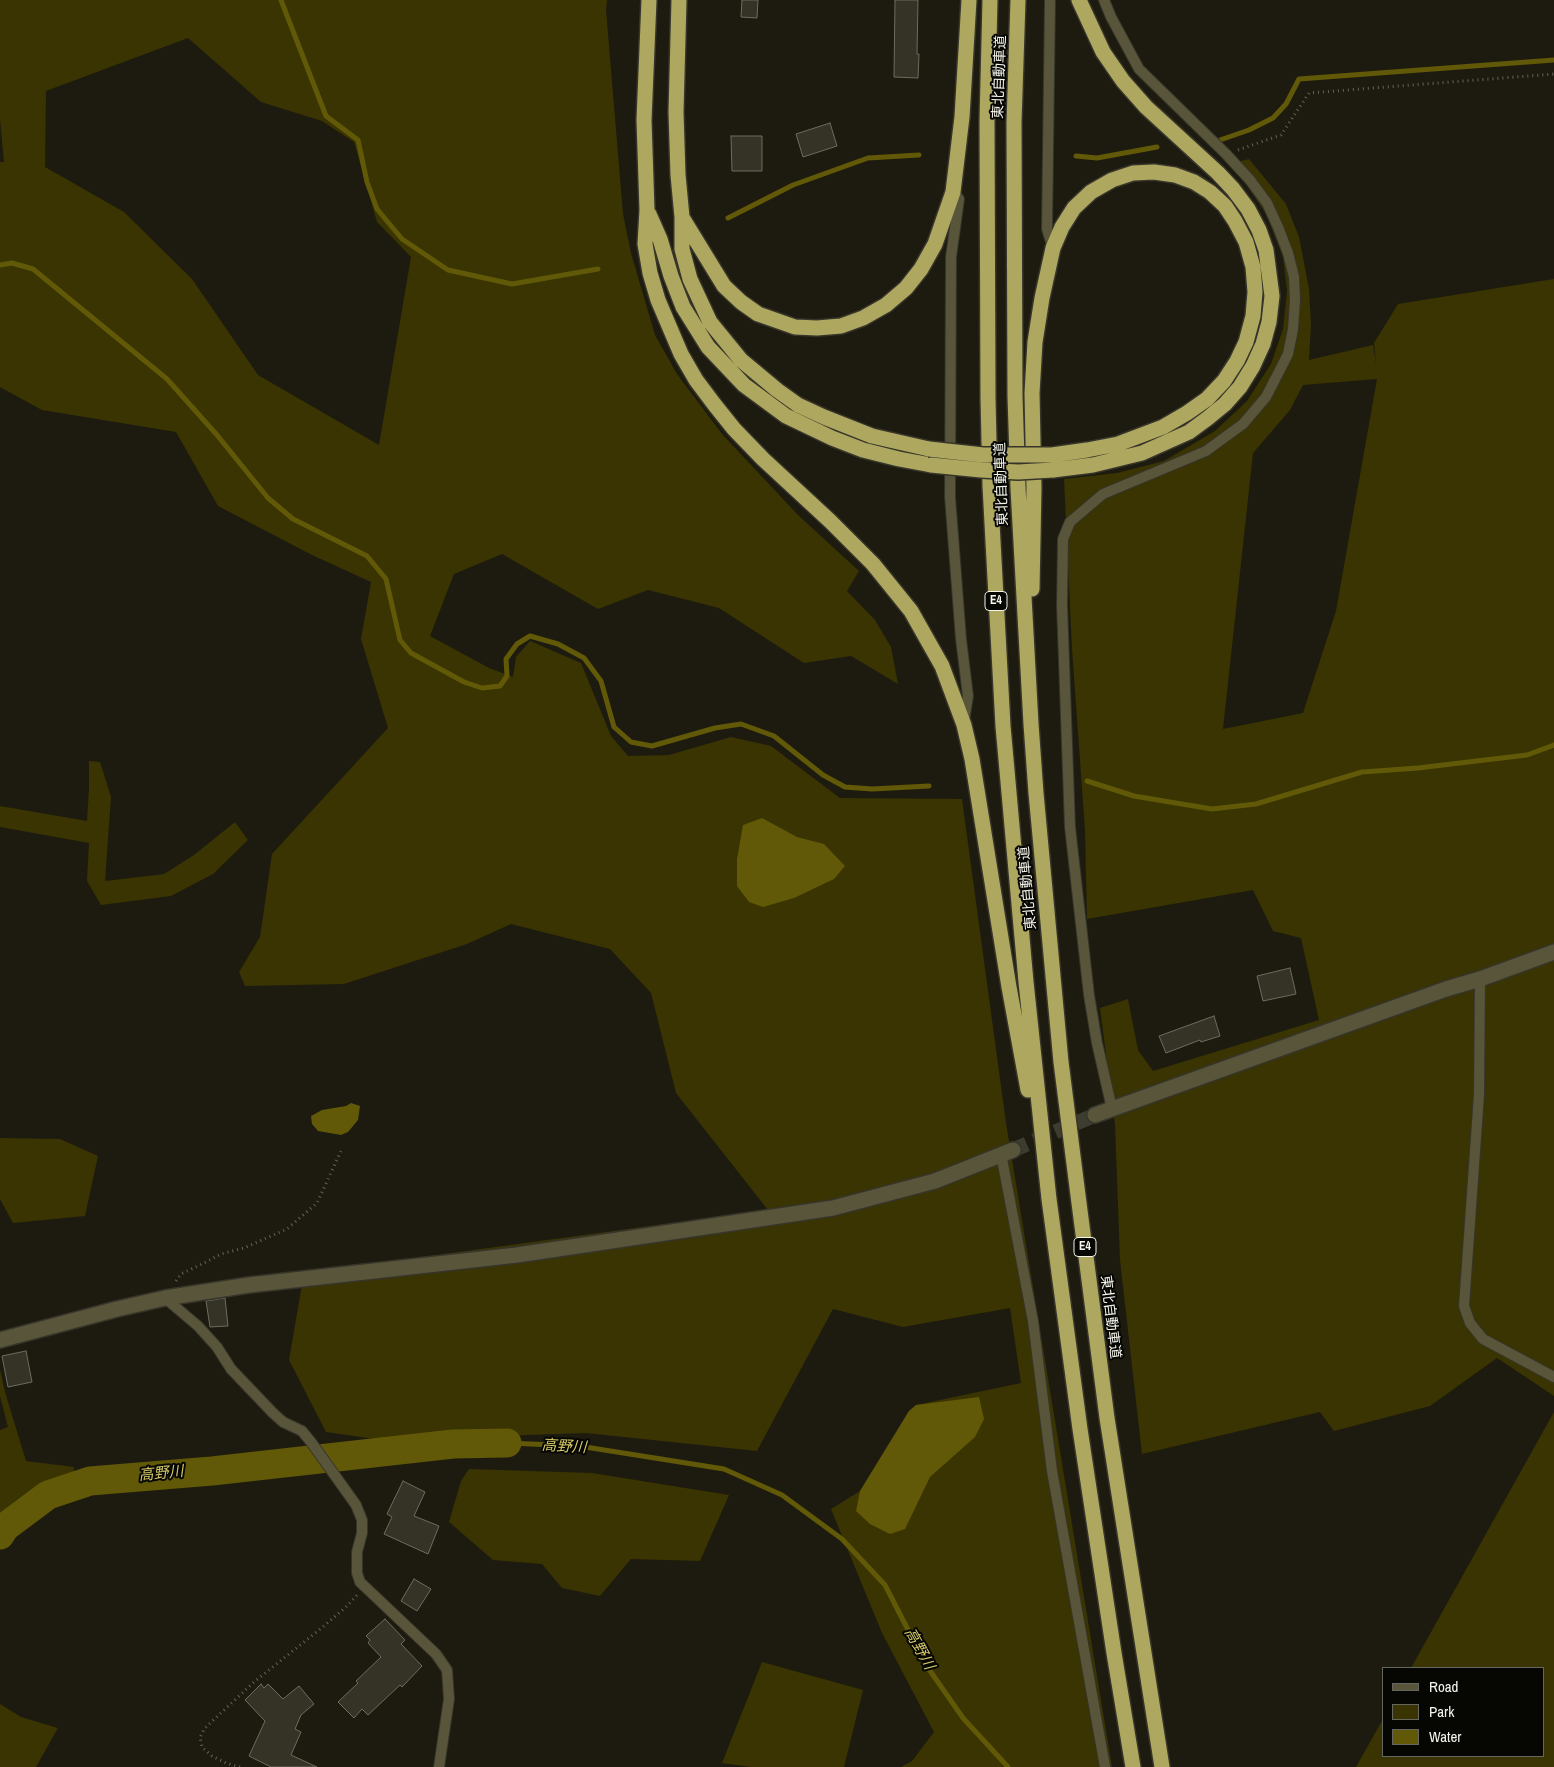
<!DOCTYPE html>
<meta charset="utf-8">
<style>
body{margin:0}
#map{position:relative;width:1554px;height:1767px;overflow:hidden;background:#1d1b0f;font-family:"Archivo Narrow",sans-serif}
canvas{display:block}
.legend{position:absolute;left:1382px;top:1667px;width:162px;height:90px;box-sizing:border-box;background:#060603;border:1px solid #666660;margin:0;padding:6px 9px;list-style:none;font-size:15px;color:#f5f5ec}
.legend li{display:flex;align-items:center;gap:10px;height:25px}
.legend b{width:25px;border:1px solid #666660}
</style>
<div id="map">
<canvas width="1554" height="1767"></canvas>
<ul class="legend">
<li><b style="height:6px;background:#58553a"></b>Road</li>
<li><b style="height:14px;background:#393401"></b>Park</li>
<li><b style="height:14px;background:#615907"></b>Water</li>
</ul>
</div>
<script>
const ctx = document.querySelector('canvas').getContext('2d');
ctx.lineJoin = 'round';
function paint(path, color) {
  ctx.fillStyle = color;
  ctx.fill(path, 'evenodd');
}
function toPath(rows) {
  const path = new Path2D();
  for (const r of rows) {
    path.moveTo(r[0], r[1]);
    for (let i = 2; i < r.length; i += 2) path.lineTo(r[i], r[i + 1]);
  }
  return path;
}
function stroke(path, color, width, dash) {
  ctx.strokeStyle = color;
  ctx.lineWidth = width;
  ctx.lineCap = dash ? 'butt' : 'round';
  ctx.setLineDash(dash || []);
  ctx.stroke(path);
}
function drawText(font, color, halo, rows, align = 'center') {
  ctx.font = font + ' "Archivo Narrow","Noto Sans JP",sans-serif';
  ctx.lineWidth = 4;
  ctx.setLineDash([]);
  ctx.textBaseline = 'middle';
  ctx.strokeStyle = halo;
  ctx.fillStyle = color;
  for (const [text, x, y, turn = 0] of rows) {
    ctx.save();
    ctx.translate(x, y);
    ctx.rotate((+turn || 0) * Math.PI / 180);
    ctx.textAlign = isNaN(turn) ? turn : align;
    if (halo) ctx.strokeText(text, 0, 0);
    ctx.fillText(text, 0, 0);
    ctx.restore();
  }
}
paint(toPath([
 [0,0,607,0,606,10,623,214,631,253,655,335,677,374,722,434,798,515,859,571,847,591,875,620,891,647,898,684,851,656,804,663,719,608,648,590,598,609,502,554,454,574,430,636,489,668,513,677,516,657,530,641,581,663,611,736,628,756,669,755,731,737,771,746,840,798,962,799,1006,1123,1112,1767,901,1767,912,1761,934,1732,882,1633,831,1509,860,1491,909,1411,916,1405,1021,1383,1010,1308,903,1327,833,1309,757,1451,586,1433,382,1440,326,1432,289,1360,304,1273,768,1210,676,1093,651,993,610,949,511,924,467,944,344,984,245,986,239,972,260,937,272,854,388,728,361,639,371,582,312,555,218,506,176,432,42,410,0,387,0,162,4,162,0,119],
 [188,38,261,102,322,121,354,142,377,222,411,257,379,445,258,375,192,279,124,212,45,167,46,91],
 [1249,159,1286,204,1299,237,1309,289,1311,325,1309,360,1373,345,1376,364,1374,343,1398,304,1554,279,1554,1396,1497,1358,1430,1406,1334,1431,1320,1412,1142,1454,1120,1260,1115,1124,1100,1008,1128,999,1138,1050,1153,1071,1319,1020,1301,938,1273,931,1253,890,1087,919,1085,830,1072,649,1064,479,1117,473,1164,461,1215,431,1247,401,1271,364,1283,329,1287,291,1283,257,1266,214,1246,184,1230,164],
 [1377,379,1336,611,1303,713,1223,729,1253,453,1290,410,1303,385],
 [89,761,100,762,111,797,105,881,164,874,194,855,235,822,248,840,213,874,171,896,101,905,87,881,89,843,0,827,0,806,87,821,89,788],
 [0,1138,60,1139,98,1156,85,1216,13,1223,0,1199],
 [0,1370,5,1392,26,1461,74,1467,73,1479,50,1487,16,1509,0,1527,0,1430,8,1427,0,1396],
 [1554,1412,1554,1767,1356,1767,1383,1719,1383,1756,1543,1756,1543,1668,1411,1668],
 [469,1469,592,1473,729,1495,700,1561,631,1559,600,1596,562,1588,542,1564,493,1560,449,1522,461,1481],
 [762,1662,863,1690,844,1767,751,1767,722,1763],
 [0,1704,21,1717,58,1728,36,1767,0,1767]
]), '#393401');
paint(toPath([
 [762,818,797,837,824,844,845,866,834,879,794,898,763,907,749,902,737,886,737,859,743,825],
 [351,1103,360,1106,358,1120,348,1132,341,1135,318,1131,312,1124,311,1116,322,1110,346,1106],
 [979,1397,984,1419,975,1437,930,1477,905,1529,890,1534,870,1524,856,1511,860,1491,909,1411,916,1405]
]), '#615907');
stroke(toPath([
 [281,0,326,116,358,140,367,182,377,209,402,239,448,270,512,284,598,269],
 [1220,140,1249,130,1273,118,1286,104,1299,79,1554,60],
 [1076,156,1097,158,1157,147],
 [728,218,793,185,868,158,919,155],
 [0,265,12,263,33,269,167,379,217,435,268,498,293,519,367,556,386,579,400,640,411,653,464,682,482,688,500,686,507,676,506,659,517,644,530,636,558,644,584,658,601,681,614,727,631,742,652,746,715,728,741,724,774,736,823,775,845,787,872,789,929,786],
 [1087,781,1134,796,1212,809,1256,804,1362,772,1418,768,1527,755,1554,745],
 [507,1443,579,1446,724,1469,782,1495,842,1539,885,1585,926,1665,963,1718,1008,1767]
]), '#615907', 5);
stroke(toPath([
 [0,1535,5,1527,48,1495,90,1481,212,1471,453,1444,507,1443]
]), '#615907', 29);
const building = toPath([
 [742,0,758,0,757,18,741,17,742,0],
 [895,0,918,0,917,54,919,54,918,78,894,77,895,0],
 [830,123,837,146,803,157,796,134,830,123],
 [731,136,762,136,762,171,732,171,731,136],
 [1290,968,1296,994,1263,1001,1257,976,1290,968],
 [1214,1016,1220,1036,1201,1042,1200,1040,1166,1053,1159,1036,1214,1016],
 [225,1298,228,1326,210,1327,206,1301,225,1298],
 [26,1351,32,1382,8,1387,2,1356,26,1351],
 [403,1481,425,1492,414,1516,439,1526,428,1554,384,1534,392,1517,387,1514,403,1481],
 [414,1579,431,1589,417,1611,401,1601,414,1579],
 [385,1619,405,1640,401,1644,422,1666,402,1687,400,1685,368,1715,362,1709,354,1718,338,1702,358,1683,356,1681,381,1657,368,1643,370,1640,366,1636,385,1619],
 [261,1684,264,1688,268,1684,283,1699,299,1686,314,1704,301,1715,295,1729,301,1732,291,1755,317,1767,271,1767,249,1756,265,1721,245,1700,261,1684]
]);
paint(building, '#343326');
stroke(building, '#6d6c5e', 1);
stroke(toPath([
 [1013,1150,1095,1115]
]), '#3d3c30', 15, [15, 8]);
const lane = toPath([
 [1050,0,1047,229,1053,248],
 [1104,0,1111,17,1139,69,1226,154,1250,180,1267,203,1278,227,1288,253,1294,277,1295,300,1293,329,1288,354,1266,397,1243,424,1206,451,1103,494,1070,522,1063,539,1062,606,1070,827,1089,995,1097,1043,1112,1109],
 [953,192,959,199,951,257,950,497,961,639,968,696,964,721],
 [1480,979,1479,1095,1464,1306,1470,1323,1483,1339,1554,1377],
 [1001,1154,1033,1321,1052,1471,1105,1767],
 [165,1298,198,1326,217,1347,231,1369,273,1413,283,1422,302,1431,311,1442,356,1505,362,1520,362,1533,357,1552,357,1573,360,1582,436,1654,447,1670,449,1699,439,1767]
]);
const street = toPath([
 [1095,1115,1446,989,1480,979,1554,952],
 [0,1340,117,1309,165,1298,249,1285,517,1255,833,1208,935,1181,1013,1150]
]);
const highway = toPath([
 [649,0,644,120,647,210,645,244,650,273,658,300,681,354,696,380,714,404,734,429,763,459,830,521,873,564,911,611,942,666,964,725,972,759,1009,987,1028,1090],
 [679,0,676,112,678,175,682,217,682,249,690,279,710,322,741,360,777,390,798,405,824,417,872,436,929,449],
 [990,0,987,121,988,398,990,486,1003,726,1026,982,1049,1199,1080,1429,1114,1653,1133,1767],
 [1018,0,1014,123,1015,396,1018,488,1031,724,1036,793,1061,1062,1079,1203,1107,1418,1162,1767],
 [649,214,660,239,671,276,683,307,708,347,744,385,786,416,832,438,863,450,899,459,931,465],
 [683,219,724,286,741,302,758,314,795,327,817,328,841,326,863,318,886,305,906,288,921,269,935,244,953,192,962,117,969,0],
 [1053,470,1093,465,1142,453,1189,432,1208,418,1225,404,1240,387,1253,366,1263,344,1269,322,1272,296,1266,250,1259,230,1248,209,1233,189,1218,173,1146,107,1123,81,1103,52,1079,0],
 [1032,589,1034,488,1032,393,1035,342,1042,298,1053,248,1062,227,1074,208,1091,192,1112,180,1133,173,1154,172,1175,175,1194,182,1210,192,1225,206,1235,221,1246,242,1253,267,1255,292,1253,316,1246,342,1237,361,1224,381,1207,399,1187,413,1163,427,1118,444,1087,450,1052,455]
]);
stroke(lane, '#37352a', 12);
stroke(street, '#37352a', 18);
stroke(highway, '#37352a', 18);
stroke(toPath([
 [1238,150,1281,135,1309,93,1554,74],
 [176,1281,181,1274,204,1263,221,1254,244,1248,287,1229,317,1203,341,1151],
 [240,1767,226,1763,212,1756,202,1747,200,1737,205,1728,254,1682,324,1626,347,1606,358,1594]
]), '#646358', 3, [1, 4]);
stroke(lane, '#58553a', 10);
stroke(street, '#58553a', 15);
stroke(highway, '#aea75f', 15);
const highwayBridge = toPath([
 [929,449,983,455,1052,455],
 [931,465,981,470,1018,472,1053,470]
]);
stroke(highwayBridge, '#37352a', 18, []);
stroke(highwayBridge, '#aea75f', 15);
for (const [x, y, w] of [
 [996,601,22],
 [1085,1247,22]
]) {
  const box = new Path2D();
  box.roundRect(x - w / 2, y - 9.5, w, 19, 4);
  ctx.fillStyle = '#060603';
  ctx.fill(box);
  stroke(box, '#f5f5ec', 1);
}
drawText('bold 12px', '#f5f5ec', null, [
 ["E4",996,601],
 ["E4",1085,1247]
]);
drawText('14px', '#f5f5ec', '#060603', [
 ["東北自動車道",1000,77,-88],
 ["東北自動車道",1002,484,-92],
 ["東北自動車道",1028,888,-95],
 ["東北自動車道",1110,1317,83]
]);
drawText('italic 15px', '#d6cb66', '#060603', [
 ["高野川",564,1447,3],
 ["高野川",161,1474,-6],
 ["高野川",919,1649,61]
]);
</script>
